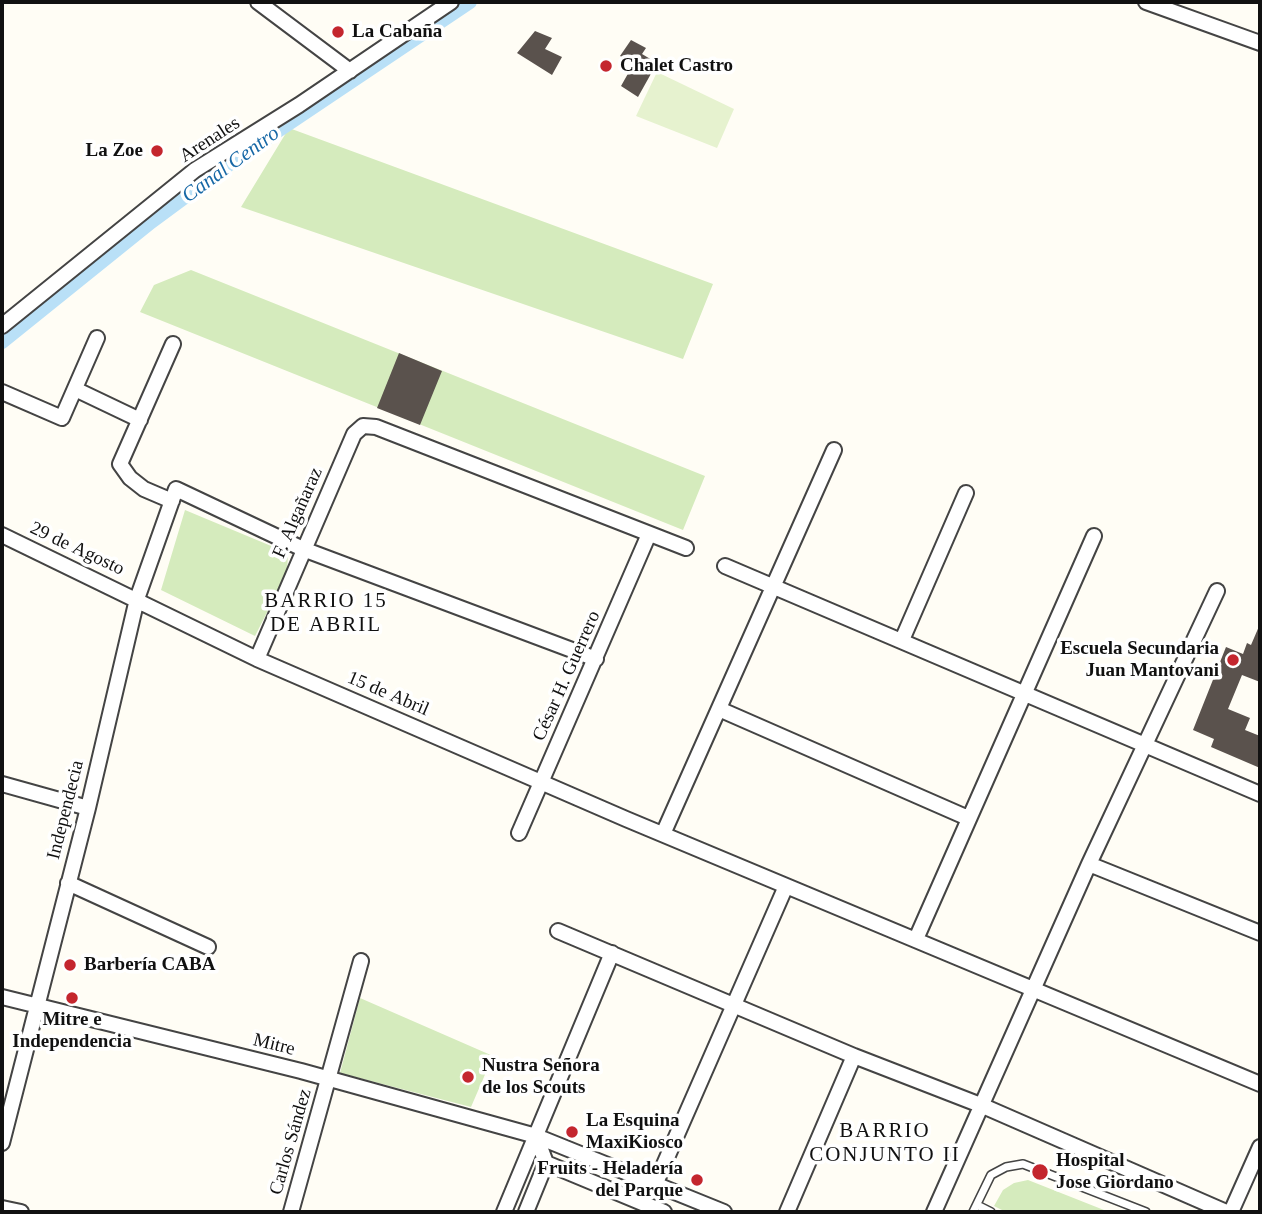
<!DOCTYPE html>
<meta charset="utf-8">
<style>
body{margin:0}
#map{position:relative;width:1262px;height:1214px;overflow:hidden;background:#fffdf5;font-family:"Times New Roman",serif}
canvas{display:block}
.frame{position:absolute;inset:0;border:4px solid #111;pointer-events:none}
</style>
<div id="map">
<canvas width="1262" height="1214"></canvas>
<div class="frame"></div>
</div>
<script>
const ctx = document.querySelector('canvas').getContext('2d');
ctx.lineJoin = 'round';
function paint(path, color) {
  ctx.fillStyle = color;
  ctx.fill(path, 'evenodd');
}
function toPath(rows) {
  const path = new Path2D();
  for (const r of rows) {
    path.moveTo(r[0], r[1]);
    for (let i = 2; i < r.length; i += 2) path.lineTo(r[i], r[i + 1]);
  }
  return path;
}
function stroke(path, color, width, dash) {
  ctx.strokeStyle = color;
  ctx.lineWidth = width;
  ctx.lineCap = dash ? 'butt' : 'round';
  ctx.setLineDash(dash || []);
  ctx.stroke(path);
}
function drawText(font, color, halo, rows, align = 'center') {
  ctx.font = font + ' "Times New Roman",serif';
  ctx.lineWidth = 7;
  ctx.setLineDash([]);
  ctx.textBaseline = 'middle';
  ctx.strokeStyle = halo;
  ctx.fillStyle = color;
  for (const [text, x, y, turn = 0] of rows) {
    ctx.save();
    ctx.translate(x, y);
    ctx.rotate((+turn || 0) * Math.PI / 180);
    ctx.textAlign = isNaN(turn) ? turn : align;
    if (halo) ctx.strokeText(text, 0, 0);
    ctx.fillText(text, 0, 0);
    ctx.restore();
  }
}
paint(toPath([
 [289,128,713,284,683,359,241,207],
 [191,270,705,476,683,530,140,312,154,285],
 [185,510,288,553,287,573,255,636,161,590],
 [360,998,493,1056,471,1107,340,1073],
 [1028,1180,1109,1212,1006,1212,994,1206,1003,1190,1014,1183]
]), '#d5ebbd');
paint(toPath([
 [657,72,734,109,717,148,636,116]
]), '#e6f2cf');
stroke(toPath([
 [2,342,151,222,239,157,470,2]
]), '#b9e0f7', 14);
paint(toPath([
 [535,31,552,38,545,49,562,57,552,75,517,53],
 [631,40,646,48,642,54,657,63,638,97,621,86,634,63,620,56],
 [399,353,442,371,420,425,377,408],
 [1260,624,1260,682,1242,675,1228,709,1250,718,1245,730,1260,736,1260,768,1211,747,1214,739,1193,730,1226,647,1243,654,1247,643,1251,645]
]), '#5a524d');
const lane = toPath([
 [977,1205,991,1212],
 [973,1212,991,1175,1006,1167,1023,1164,1146,1212]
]);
const street = toPath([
 [258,2,350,71],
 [1146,2,1260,43],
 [2,326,195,170,299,105,451,2],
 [75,389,140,420],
 [2,392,62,418,97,338],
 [172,501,144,489,130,478,120,464,173,344],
 [2,535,257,659,626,819,1260,1084],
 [725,566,1260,794],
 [902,640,966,493],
 [257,659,354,434,363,426,376,427,686,548],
 [719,709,968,818],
 [2,784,88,808],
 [519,833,649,534],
 [663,834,834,450],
 [1089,864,1260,933],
 [68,883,208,947],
 [558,931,854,1056,983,1106,1226,1212],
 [916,939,1094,536],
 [2,997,301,1071,536,1136,724,1212],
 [536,1136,546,1163,664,1212],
 [2,1143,88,808,137,599,176,489,303,549,596,659],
 [655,1185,786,886],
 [2,1208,21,1212],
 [291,1212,361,961],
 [504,1212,612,953],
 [526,1212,546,1163],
 [787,1212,854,1056],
 [934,1212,1089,864,1217,591],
 [1231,1212,1260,1147]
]);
stroke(lane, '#444', 10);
stroke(street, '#444', 18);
stroke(lane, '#fff', 7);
stroke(street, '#fff', 14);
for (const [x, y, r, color] of [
 [338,32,7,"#c4262e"],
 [606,66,7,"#c4262e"],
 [157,151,7,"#c4262e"],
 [1233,660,7,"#c4262e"],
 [70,965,7,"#c4262e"],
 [72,998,7,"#c4262e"],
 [468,1077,7,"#c4262e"],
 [572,1132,7,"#c4262e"],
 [1040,1172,9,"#c4262e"],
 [697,1180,7,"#c4262e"]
]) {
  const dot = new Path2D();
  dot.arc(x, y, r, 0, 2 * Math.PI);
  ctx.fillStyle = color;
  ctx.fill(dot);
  stroke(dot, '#fff', 2.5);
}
drawText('bold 19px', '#111', '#fff', [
 ["La Cabaña",352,32],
 ["Chalet Castro",620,66],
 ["La Zoe",143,151,"right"],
 ["Escuela Secundaria",1219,649,"right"],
 ["Juan Mantovani",1219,671,"right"],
 ["Barbería CABA",84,965],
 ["Mitre e",72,1020,"center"],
 ["Independencia",72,1042,"center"],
 ["Nustra Señora",482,1066],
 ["de los Scouts",482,1088],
 ["La Esquina",586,1121],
 ["MaxiKiosco",586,1143],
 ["Hospital",1056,1161],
 ["Jose Giordano",1056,1183],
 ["Fruits - Heladería",683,1169,"right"],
 ["del Parque",683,1191,"right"]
], 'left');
drawText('19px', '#111', '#fff', [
 ["Arenales",210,140,-33],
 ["F. Algañaraz",298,513,-66],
 ["29 de Agosto",77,549,25],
 ["César H. Guerrero",567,676,-66],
 ["15 de Abril",388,694,23],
 ["Independecia",66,810,-76],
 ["Mitre",274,1045,14],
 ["Carlos Sández",291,1142,-74]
]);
drawText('italic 21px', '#1768a6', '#fff', [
 ["Canal Centro",231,165,-36]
]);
ctx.letterSpacing = '2px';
drawText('21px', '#111', '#fff', [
 ["BARRIO 15",326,601],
 ["DE ABRIL",326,625],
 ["BARRIO",885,1131],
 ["CONJUNTO II",885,1155]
]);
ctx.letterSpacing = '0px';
</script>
